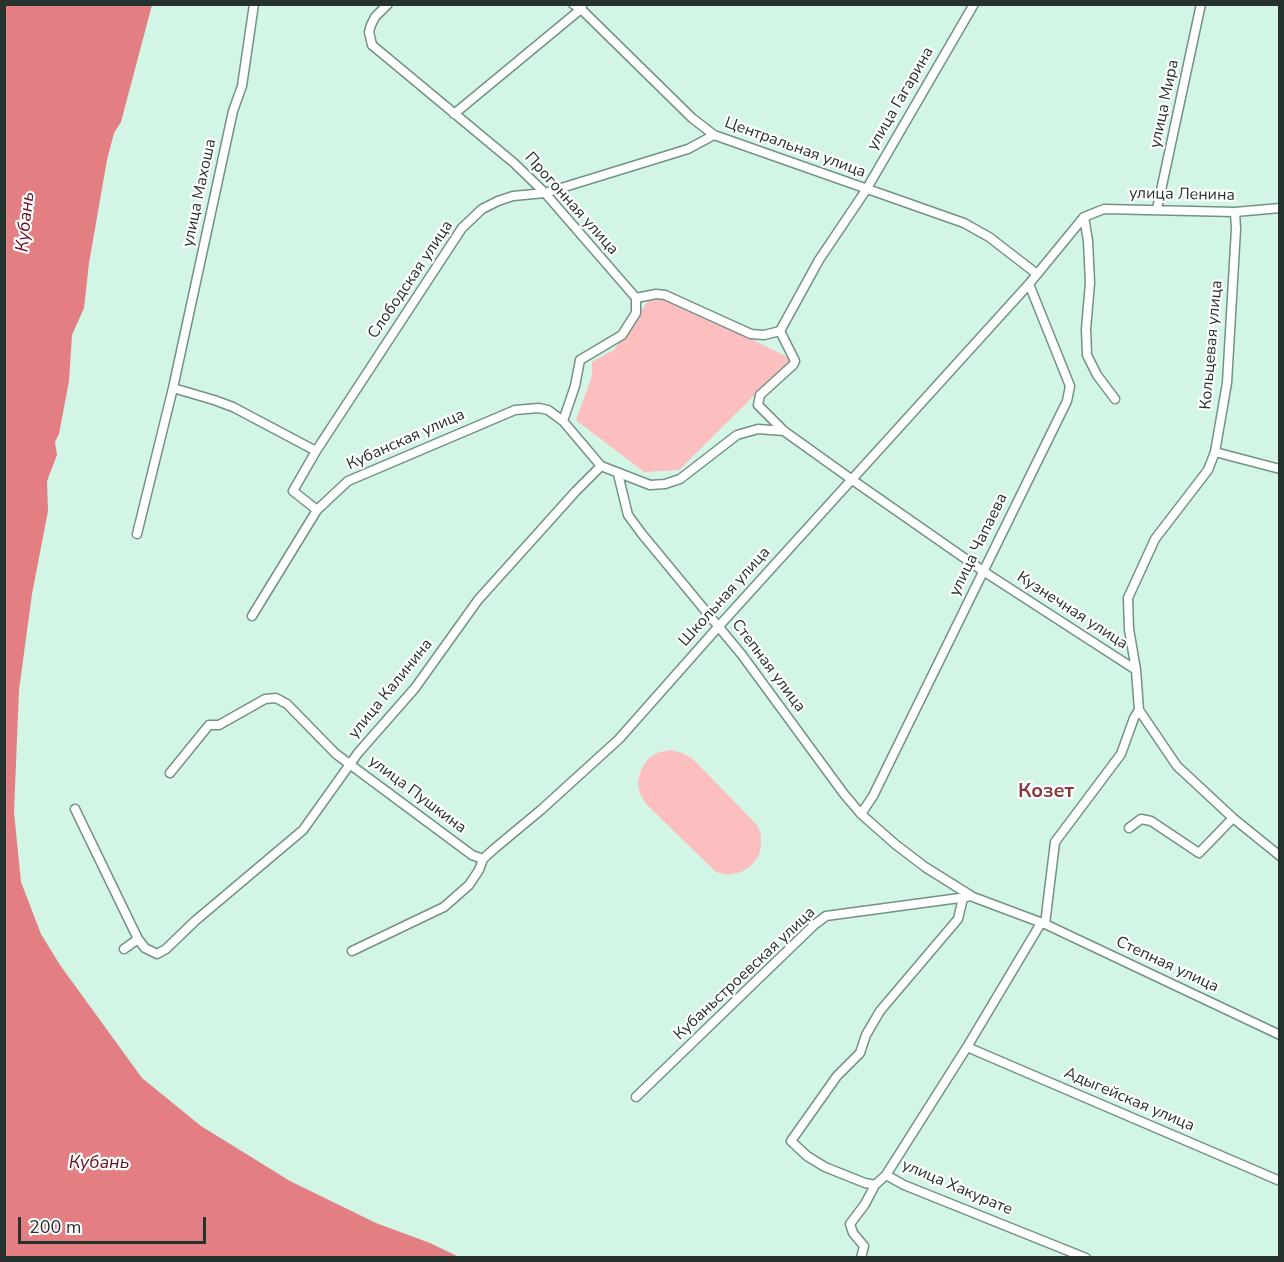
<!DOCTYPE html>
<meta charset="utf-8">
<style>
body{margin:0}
#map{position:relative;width:1284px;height:1262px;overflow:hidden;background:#d3f5e6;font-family:"Nunito Sans",sans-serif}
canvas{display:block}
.frame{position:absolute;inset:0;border:6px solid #25322d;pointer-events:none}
.scale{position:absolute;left:18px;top:1217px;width:188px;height:27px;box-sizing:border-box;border:3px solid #25322d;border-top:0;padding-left:8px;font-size:18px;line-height:21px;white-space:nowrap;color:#25322d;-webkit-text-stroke:4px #fff;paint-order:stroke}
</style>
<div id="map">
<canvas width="1284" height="1262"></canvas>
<div class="frame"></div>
<div class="scale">200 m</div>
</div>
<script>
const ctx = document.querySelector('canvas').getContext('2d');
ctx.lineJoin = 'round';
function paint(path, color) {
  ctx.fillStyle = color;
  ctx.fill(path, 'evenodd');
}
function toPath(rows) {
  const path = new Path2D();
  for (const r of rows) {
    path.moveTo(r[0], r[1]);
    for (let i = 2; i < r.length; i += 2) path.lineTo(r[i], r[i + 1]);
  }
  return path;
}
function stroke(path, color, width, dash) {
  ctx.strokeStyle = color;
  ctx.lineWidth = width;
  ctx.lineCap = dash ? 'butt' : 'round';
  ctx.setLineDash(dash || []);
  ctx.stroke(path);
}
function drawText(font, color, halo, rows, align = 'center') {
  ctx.font = font + ' "Nunito Sans",sans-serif';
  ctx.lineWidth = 4.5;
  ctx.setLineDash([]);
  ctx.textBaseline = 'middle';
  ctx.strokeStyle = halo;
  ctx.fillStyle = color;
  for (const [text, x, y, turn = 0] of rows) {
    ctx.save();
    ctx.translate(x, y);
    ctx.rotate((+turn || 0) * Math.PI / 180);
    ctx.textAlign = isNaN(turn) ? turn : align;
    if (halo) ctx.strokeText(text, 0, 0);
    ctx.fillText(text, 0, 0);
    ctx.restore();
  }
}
paint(toPath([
 [659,294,745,333,745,336,791,359,679,470,644,472,576,420,592,376,592,362,614,350,650,298],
 [671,750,683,753,694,760,757,825,761,835,761,845,759,855,751,866,741,872,728,875,716,872,647,805,640,794,638,782,641,770,648,759,659,752]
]), '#fcbebe');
paint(toPath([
 [5,4,152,5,121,122,114,133,107,160,89,263,84,308,72,335,69,381,59,434,55,442,57,455,47,481,48,511,32,594,19,690,14,812,21,882,41,934,60,965,142,1078,201,1126,290,1181,376,1223,430,1243,459,1257,5,1257]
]), '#e37f82');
const minor = toPath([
 [388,4,375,17,371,25,369,32,372,45,514,163,545,193,636,298,656,294,665,295,751,334,764,335,780,331],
 [573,4,581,9,692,118,714,135,964,223,989,237,1037,274],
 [454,114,581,9,582,6],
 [1157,209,1201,4],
 [1084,217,1088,241,1090,283,1086,329,1087,355,1097,375,1115,399],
 [636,298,636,313,622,335,580,360,575,386,563,421,601,466,650,485,665,484,680,479,737,435,758,429,784,431],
 [780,331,795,361,793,365,760,395,758,405,784,431,851,479,983,571,1136,670,1139,710,1177,766,1233,818,1280,856],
 [780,331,819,260,866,190,974,4],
 [173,388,214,400,233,407,316,451],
 [1215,452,1280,469],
 [618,474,628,515,642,534,742,655,844,794,861,814,895,844,925,867,973,897,1045,924,1280,1035],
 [317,510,293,491,316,451,462,228,482,209,498,201,513,196,545,193,688,149,714,135],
 [137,534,173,388,233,111,242,86,254,4],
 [252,616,317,510,348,481,515,410,539,408,548,410,563,421],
 [1136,670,1129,629,1128,598,1155,539,1208,470,1215,452,1227,383,1236,229,1235,212],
 [170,773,209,725,219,725,265,699,276,698,287,704,336,754,472,855,483,859],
 [75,809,138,939],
 [861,814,873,796,1067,401,1070,386,1029,284],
 [1129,828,1141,819,1151,821,1199,853,1233,818],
 [963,898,958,919,880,1011,866,1035,860,1053,837,1076,791,1141,807,1156,825,1167,865,1183,875,1185,886,1175,967,1047,1041,923],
 [1045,924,1055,842,1121,754,1134,718,1139,710],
 [124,949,138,939,145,948,157,954,166,949,195,921,303,830,358,753,415,688,478,600,576,491,601,466],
 [352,951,444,907,469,885,479,870,483,859,494,849,542,809,619,739,719,626,1029,284,1084,217,1104,209,1235,212,1280,208],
 [967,1047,1280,1181],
 [636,1097,814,925,826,916,967,897],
 [886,1175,904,1185,1086,1258],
 [861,1258,864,1246,853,1233,850,1224,865,1204,875,1185]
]);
stroke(minor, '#739285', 11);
stroke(minor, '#fff', 8);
drawText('16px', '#25322d', '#fff', [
 ["улица Гагарина",901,99,-60],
 ["улица Мира",1165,104,-78],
 ["Центральная улица",795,148,20],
 ["улица Махоша",200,193,-78],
 ["улица Ленина",1182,195,1],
 ["Прогонная улица",571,204,48],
 ["Слободская улица",411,280,-56],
 ["Кольцевая улица",1212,345,-85],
 ["Кубанская улица",406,440,-24],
 ["улица Чапаева",979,545,-64],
 ["Школьная улица",725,597,-48],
 ["Кузнечная улица",1072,611,33],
 ["Степная улица",768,666,53],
 ["улица Калинина",391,689,-51],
 ["улица Пушкина",417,795,37],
 ["Степная улица",1167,965,25],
 ["Кубаньстроевская улица",745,974,-43],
 ["Адыгейская улица",1129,1100,23],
 ["улица Хакурате",957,1188,23]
]);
drawText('italic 18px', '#6a0e1e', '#fff', [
 ["Кубань",26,222,-84],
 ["Кубань",99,1164]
]);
drawText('bold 20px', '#853c40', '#fff', [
 ["Козет",1046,792]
]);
</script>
